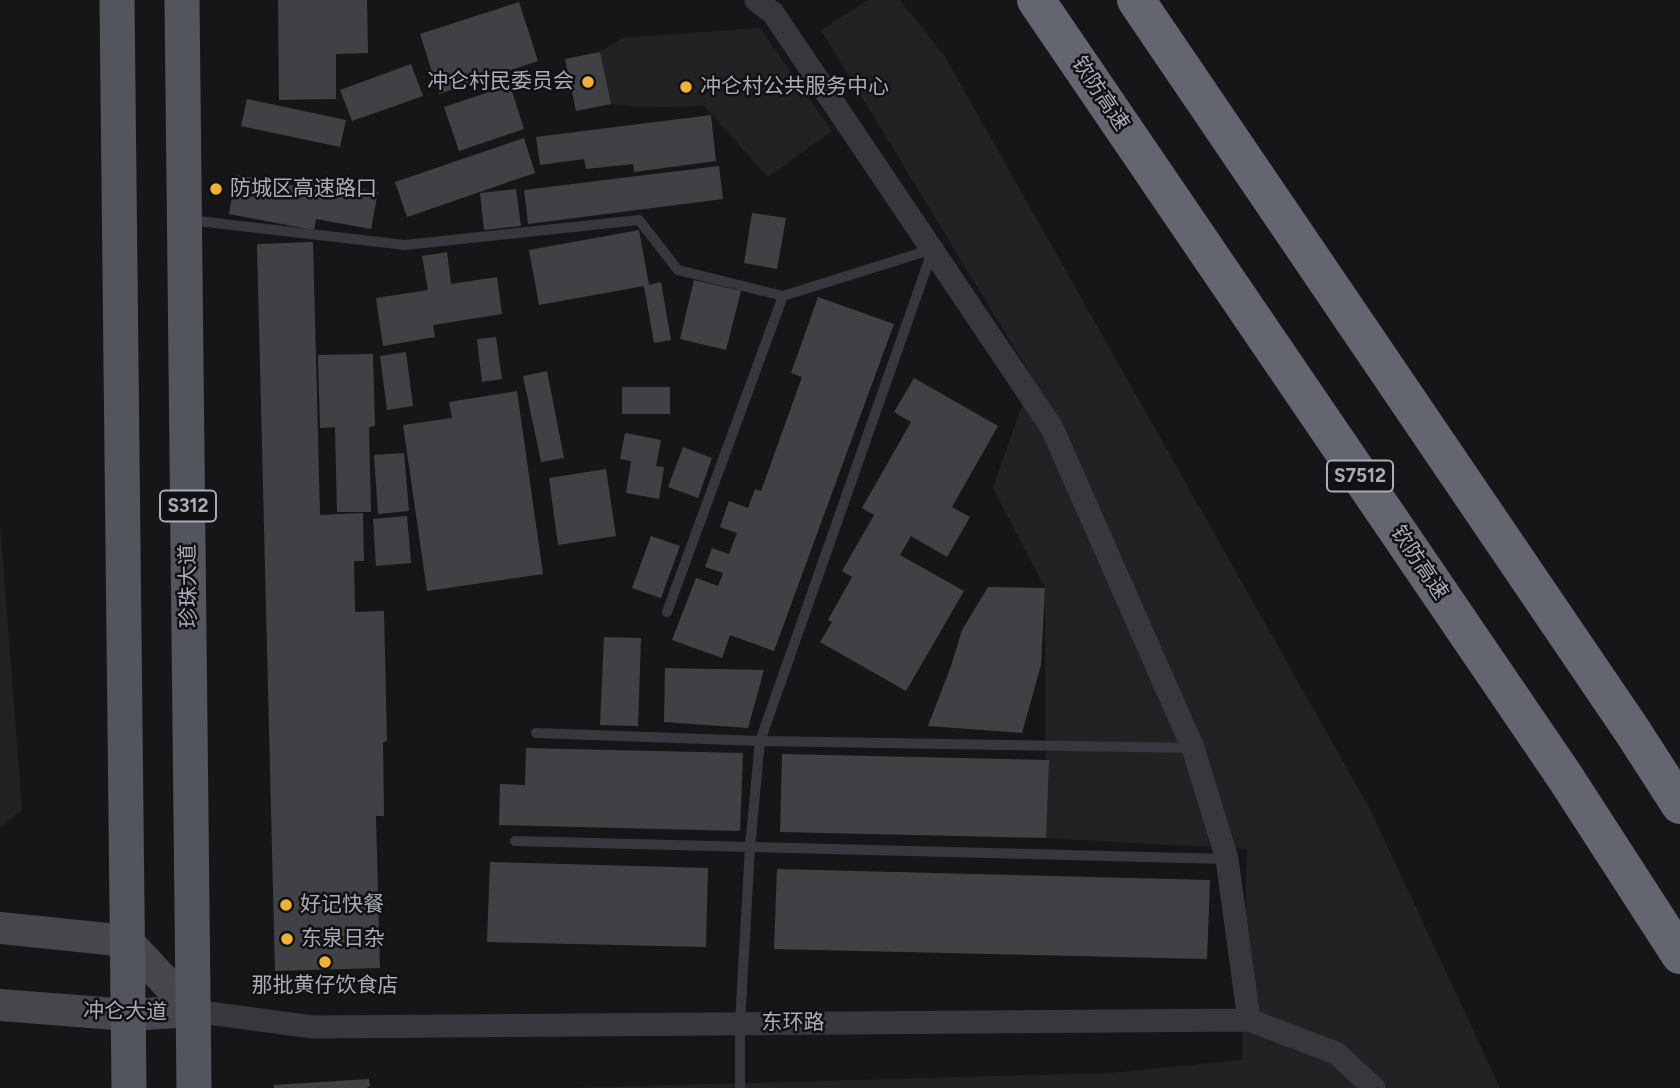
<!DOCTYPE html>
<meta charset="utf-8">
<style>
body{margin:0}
canvas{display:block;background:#161618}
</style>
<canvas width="1680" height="1088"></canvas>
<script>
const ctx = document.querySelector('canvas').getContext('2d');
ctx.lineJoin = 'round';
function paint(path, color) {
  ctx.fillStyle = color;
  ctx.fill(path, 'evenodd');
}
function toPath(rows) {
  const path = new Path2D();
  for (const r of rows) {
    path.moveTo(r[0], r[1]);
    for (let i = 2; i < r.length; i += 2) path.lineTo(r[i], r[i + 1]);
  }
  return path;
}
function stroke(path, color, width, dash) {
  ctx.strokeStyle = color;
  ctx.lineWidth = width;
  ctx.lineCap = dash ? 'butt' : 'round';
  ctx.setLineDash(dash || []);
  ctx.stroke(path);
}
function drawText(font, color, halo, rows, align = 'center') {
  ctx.font = font + ' Figtree,"Noto Sans SC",sans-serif';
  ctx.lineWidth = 5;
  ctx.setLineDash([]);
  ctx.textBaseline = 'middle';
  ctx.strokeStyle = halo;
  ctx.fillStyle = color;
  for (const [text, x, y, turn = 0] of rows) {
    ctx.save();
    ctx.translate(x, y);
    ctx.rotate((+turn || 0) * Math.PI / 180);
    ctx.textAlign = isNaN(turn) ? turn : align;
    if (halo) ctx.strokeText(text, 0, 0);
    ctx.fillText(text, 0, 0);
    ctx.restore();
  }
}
paint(toPath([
 [868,0,900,0,944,55,1371,811,1500,1088,570,1088,1111,1073,1242,1060,1247,849,1046,838,1045,588,993,488,1032,377,821,30],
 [760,28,832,131,768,177,704,106,643,107,611,104,576,111,565,59,600,52,623,38],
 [0,525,22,810,0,827]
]), '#222225');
paint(toPath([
 [278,0,367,0,368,53,336,54,336,99,279,100],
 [519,2,538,61,439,94,420,34],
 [600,52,611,104,576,111,565,59],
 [411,64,423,96,352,121,340,90],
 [510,85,524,129,459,151,444,107],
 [247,99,346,120,340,147,241,126],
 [711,115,716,161,634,172,633,164,586,169,584,159,540,165,536,137],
 [524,138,535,173,407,217,395,182],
 [719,166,723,199,528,224,524,190],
 [236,175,302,187,303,178,378,192,371,229,316,219,314,230,229,214],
 [516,189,521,226,484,230,480,193],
 [752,213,786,218,777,269,744,263],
 [639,230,649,285,661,282,671,340,654,343,644,286,539,305,529,250],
 [313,242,320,515,363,513,364,561,354,561,355,612,384,611,387,741,383,742,384,816,376,816,380,968,275,971,257,244],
 [447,252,451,284,497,277,502,314,433,325,435,337,383,346,376,298,428,290,422,256],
 [694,280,741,291,726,350,680,339],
 [818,297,894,324,774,651,730,635,722,658,672,640,696,578,718,586,723,573,705,567,712,548,729,554,737,533,720,527,729,501,748,508,755,489,761,491,802,377,791,373],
 [496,337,502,379,482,382,477,339],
 [406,352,413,406,387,410,380,356],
 [373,354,375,426,369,427,371,512,337,512,335,427,320,428,318,355],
 [547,371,564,458,541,462,523,376],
 [914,378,998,426,952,507,970,517,947,557,911,536,900,555,964,591,906,691,820,642,832,622,828,620,852,577,842,571,874,515,862,508,911,422,894,412],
 [622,387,670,387,670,414,622,414],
 [517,391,543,574,427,591,403,425,452,418,449,402],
 [625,433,661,440,656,466,664,467,659,499,626,493,631,461,620,459],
 [683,447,712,458,698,498,668,487],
 [404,453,409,511,378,514,374,455],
 [606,469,616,536,558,545,549,478],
 [407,516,411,563,376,566,373,519],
 [651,536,680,546,661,598,632,588],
 [988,587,1045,588,1041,665,1022,733,928,726,951,666,962,630],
 [604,637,641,638,638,726,600,725],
 [665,668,764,670,748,728,664,722],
 [526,748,743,753,740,831,499,825,500,784,525,785],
 [782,754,1049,760,1046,838,780,832],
 [490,862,708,868,706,947,487,942],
 [777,869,1210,880,1207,959,774,949],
 [369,1079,370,1086,367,1088,274,1088,274,1085]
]), '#404145');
stroke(toPath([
 [189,220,405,245,639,220,678,270,783,296,933,249],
 [667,612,783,296],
 [536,733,760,741,1193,748],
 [515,841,1226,859],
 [740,1088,740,1023,750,847,760,741,932,252]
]), '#37383d', 10);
stroke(toPath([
 [756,0,773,13,1052,428,1193,748,1227,859,1249,1020],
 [193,1011,313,1027,1249,1020,1336,1053,1374,1088]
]), '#37383d', 23);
stroke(toPath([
 [0,928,127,941,193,1011],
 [0,1005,128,1015,193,1011]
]), '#45474d', 32);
stroke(toPath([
 [117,0,129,1088],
 [182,0,194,1088]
]), '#53555c', 35);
stroke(toPath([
 [1036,0,1565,777,1680,955],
 [1136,0,1633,732,1680,805]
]), '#63666e', 38);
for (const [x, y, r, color] of [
 [588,82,7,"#f2b134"],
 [686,87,7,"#f2b134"],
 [216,189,7,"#f2b134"],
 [286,905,7,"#f2b134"],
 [287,939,7,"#f2b134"],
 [325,962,7,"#f2b134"]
]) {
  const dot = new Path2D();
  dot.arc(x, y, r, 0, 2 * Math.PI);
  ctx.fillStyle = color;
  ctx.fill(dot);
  stroke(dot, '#111113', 2.5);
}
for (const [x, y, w] of [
 [1360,476,66],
 [188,506,56]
]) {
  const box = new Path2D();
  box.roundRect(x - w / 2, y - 15.5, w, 31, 5);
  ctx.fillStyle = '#111113';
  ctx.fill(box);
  stroke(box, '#a8adb8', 2);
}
drawText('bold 19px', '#a8adb8', null, [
 ["S7512",1360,476],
 ["S312",188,506]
]);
drawText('21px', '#a8adb8', '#111113', [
 ["冲仑村民委员会",574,82,"right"],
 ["冲仑村公共服务中心",700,87],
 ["防城区高速路口",230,189],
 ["好记快餐",300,905],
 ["东泉日杂",301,939],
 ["那批黄仔饮食店",325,986,"center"]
], 'left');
drawText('21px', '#a8adb8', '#111113', [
 ["钦防高速",1100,94,56],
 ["钦防高速",1419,563,56],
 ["珍珠大道",189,586,-91],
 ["冲仑大道",125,1012,1],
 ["东环路",793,1023]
]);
</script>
